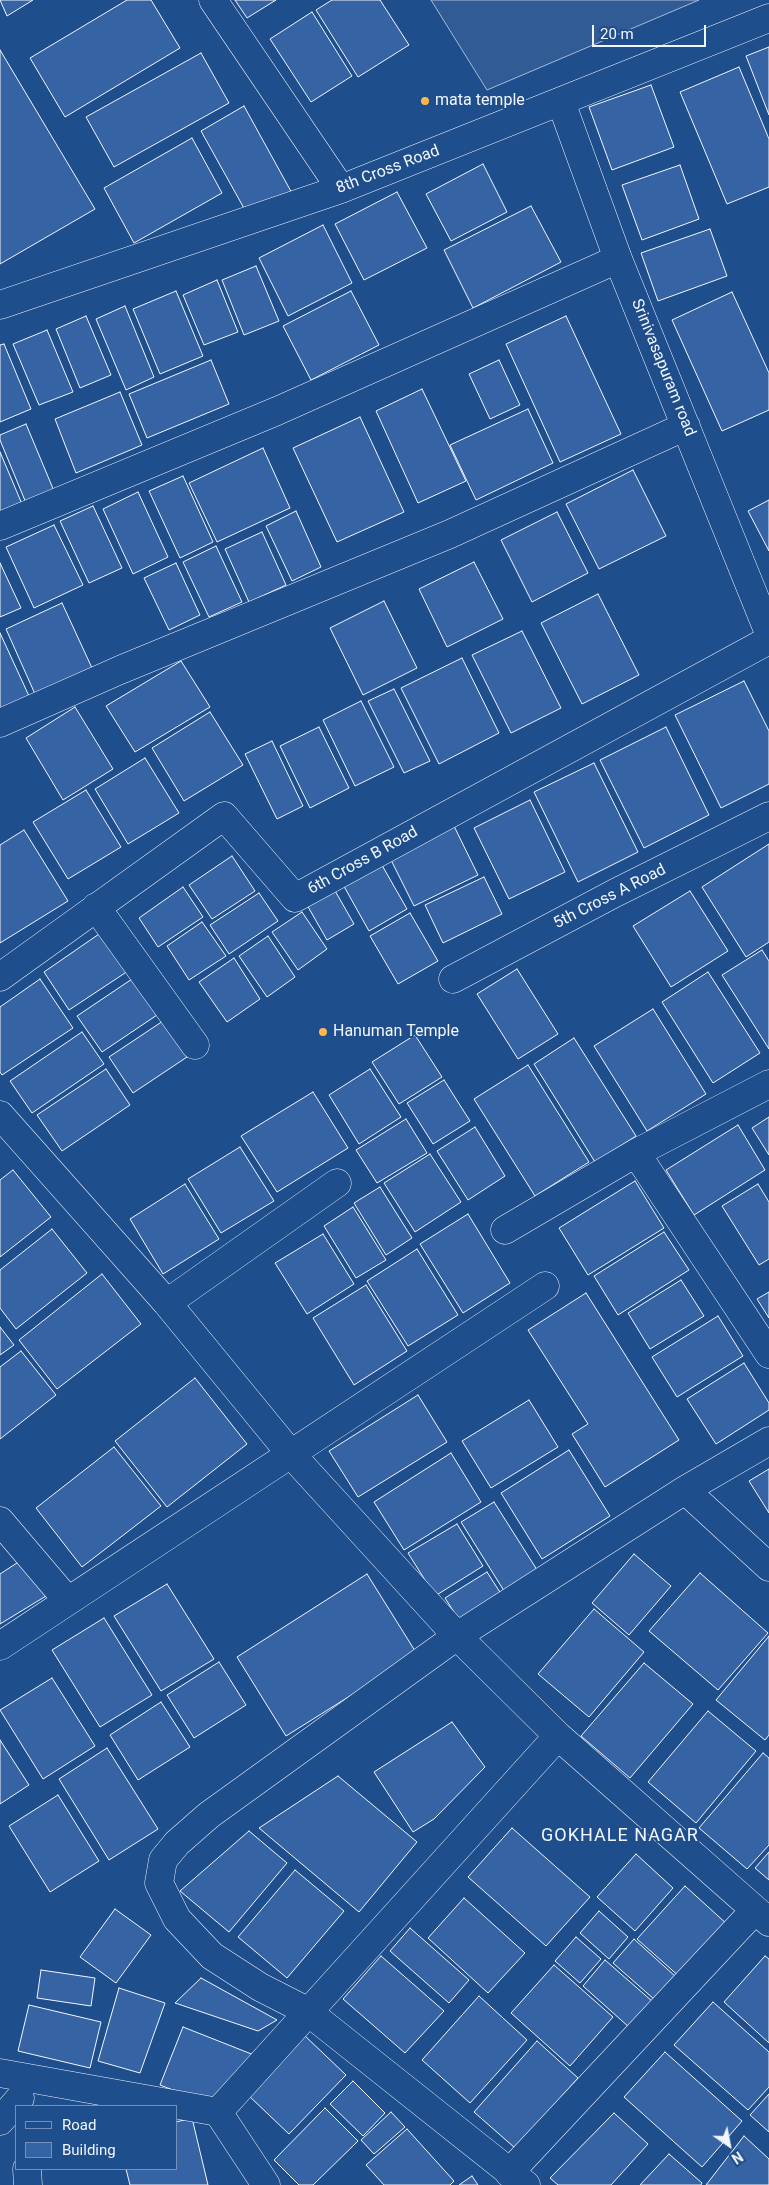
<!DOCTYPE html>
<style>
body{margin:0}
#map{position:relative;width:769px;height:2185px;overflow:hidden;background:#1f4e8c;font-family:Roboto,sans-serif}
canvas{display:block}
.legend{position:absolute;left:15px;top:2105px;width:162px;height:65px;box-sizing:border-box;background:#1f4e8c;border:1px solid #7391ba;margin:0;padding:6px 9px;list-style:none;font-size:15px;color:#f2f6ff}
.legend li{display:flex;align-items:center;gap:10px;height:25px}
.legend b{width:25px;border:1px solid #7391ba}
.north{position:absolute;left:704px;top:2120px;width:50px;height:50px;-webkit-text-stroke:4px #1f4e8c;paint-order:stroke;rotate:147deg;font-size:14px;font-weight:700;line-height:20px;text-align:center;color:#f2f6ff}
.north::after{content:'';display:block;margin:auto;width:18px;height:22px;background:#f2f6ff;clip-path:polygon(50% 0,100% 100%,50% 72%,0 100%)}
.scale{position:absolute;left:592px;top:25px;width:114px;height:22px;box-sizing:border-box;border:2px solid #f2f6ff;border-top:0;padding-left:6px;font-size:15px;line-height:18px;white-space:nowrap;color:#f2f6ff;-webkit-text-stroke:4px #1f4e8c;paint-order:stroke}
</style>
<div id="map">
<canvas width="769" height="2185"></canvas>
<ul class="legend">
<li><b style="height:6px;background:#1f4e8c"></b>Road</li>
<li><b style="height:14px;background:#3563a3"></b>Building</li>
</ul>
<div class="north">N</div>
<div class="scale">20 m</div>
</div>
<script>
const ctx = document.querySelector('canvas').getContext('2d');
ctx.lineJoin = 'round';
function paint(path, color) {
  ctx.fillStyle = color;
  ctx.fill(path, 'evenodd');
}
function toPath(rows) {
  const path = new Path2D();
  for (const r of rows) {
    path.moveTo(r[0], r[1]);
    for (let i = 2; i < r.length; i += 2) path.lineTo(r[i], r[i + 1]);
  }
  return path;
}
function stroke(path, color, width, dash) {
  ctx.strokeStyle = color;
  ctx.lineWidth = width;
  ctx.lineCap = dash ? 'butt' : 'round';
  ctx.setLineDash(dash || []);
  ctx.stroke(path);
}
function drawText(font, color, halo, rows, align = 'center') {
  ctx.font = font + ' Roboto,sans-serif';
  ctx.lineWidth = 4;
  ctx.setLineDash([]);
  ctx.textBaseline = 'middle';
  ctx.strokeStyle = halo;
  ctx.fillStyle = color;
  for (const [text, x, y, turn = 0] of rows) {
    ctx.save();
    ctx.translate(x, y);
    ctx.rotate((+turn || 0) * Math.PI / 180);
    ctx.textAlign = isNaN(turn) ? turn : align;
    if (halo) ctx.strokeText(text, 0, 0);
    ctx.fillText(text, 0, 0);
    ctx.restore();
  }
}
const built = toPath([
 [431,0,699,0,487,90,431,0]
]);
paint(built, '#305b95');
stroke(built, '#a8bbd7', 1);
const building = toPath([
 [0,0,33,0,7,16,0,0],
 [127,0,151,0,180,48,65,117,30,58,127,0],
 [235,0,276,0,247,18,235,0],
 [332,0,380,0,409,45,358,77,316,10,332,0],
 [312,12,352,76,311,102,270,39,312,12],
 [769,47,769,115,746,56,769,47],
 [0,50,95,209,0,264,0,50],
 [201,53,229,103,114,167,86,117,201,53],
 [739,67,769,139,769,187,727,204,680,92,739,67],
 [651,85,674,147,612,170,589,107,651,85],
 [244,106,293,195,250,219,201,131,244,106],
 [192,138,222,193,134,243,104,188,192,138],
 [483,164,507,212,451,241,426,194,483,164],
 [680,165,699,219,642,240,622,185,680,165],
 [397,192,427,248,364,280,335,224,397,192],
 [531,206,561,262,473,308,444,250,531,206],
 [323,225,352,283,288,316,259,258,323,225],
 [710,229,727,276,658,301,641,253,710,229],
 [256,266,279,321,244,335,222,280,256,266],
 [217,280,238,332,204,345,183,295,217,280],
 [176,291,203,356,160,374,133,309,176,291],
 [351,291,379,345,311,380,283,326,351,291],
 [732,292,769,373,769,410,722,431,672,320,732,292],
 [125,306,154,377,126,390,96,319,125,306],
 [86,316,111,375,80,388,56,329,86,316],
 [566,316,621,434,560,462,506,344,566,316],
 [47,330,73,392,39,405,13,344,47,330],
 [4,344,31,409,0,422,0,345,4,344],
 [211,360,229,404,147,438,129,394,211,360],
 [499,360,520,405,490,419,469,374,499,360],
 [422,389,466,481,418,503,376,411,422,389],
 [120,392,142,445,76,473,55,419,120,392],
 [528,409,553,463,476,500,450,445,528,409],
 [360,417,404,512,337,542,293,448,360,417],
 [26,424,54,491,26,503,0,440,0,435,26,424],
 [263,448,290,508,217,542,189,483,263,448],
 [0,452,22,504,0,513,0,452],
 [633,470,666,536,599,569,566,504,633,470],
 [183,476,213,542,180,558,149,491,183,476],
 [138,492,168,557,133,574,103,509,138,492],
 [769,500,769,551,748,511,769,500],
 [93,506,122,568,89,583,60,521,93,506],
 [296,511,321,567,292,581,266,526,296,511],
 [557,512,588,573,532,602,501,540,557,512],
 [54,525,83,585,34,608,6,547,54,525],
 [262,532,286,585,249,602,225,549,262,532],
 [216,546,242,602,209,617,183,562,216,546],
 [474,562,503,619,447,647,419,589,474,562],
 [0,563,21,608,0,617,0,563],
 [176,563,200,615,169,630,144,578,176,563],
 [598,594,639,675,582,704,541,623,598,594],
 [384,601,417,668,363,695,330,628,384,601],
 [62,603,92,668,35,694,6,629,62,603],
 [522,631,561,708,511,733,472,655,522,631],
 [0,633,29,696,0,710,0,633],
 [462,658,499,733,439,764,401,688,462,658],
 [181,661,210,707,135,752,106,706,181,661],
 [744,681,769,731,769,784,721,808,675,715,744,681],
 [394,689,430,761,404,773,368,701,394,689],
 [361,701,394,767,355,786,323,720,361,701],
 [75,707,113,769,63,800,26,738,75,707],
 [210,712,243,765,184,801,152,748,210,712],
 [319,727,349,788,310,808,280,746,319,727],
 [666,727,709,815,644,848,600,760,666,727],
 [272,741,303,806,277,819,245,754,272,741],
 [145,758,179,813,128,844,95,789,145,758],
 [594,763,638,852,578,882,534,792,594,763],
 [86,790,121,847,68,879,33,822,86,790],
 [530,800,565,872,509,899,474,828,530,800],
 [454,826,478,875,414,906,390,858,454,826],
 [24,830,68,901,0,943,0,845,24,830],
 [769,844,769,942,746,957,702,887,769,844],
 [232,856,255,891,212,919,189,885,232,856],
 [379,860,407,909,369,931,341,881,379,860],
 [484,877,502,914,443,943,425,905,484,877],
 [330,882,354,924,327,940,303,898,330,882],
 [183,887,203,917,158,947,139,918,183,887],
 [690,891,728,951,671,987,633,926,690,891],
 [259,893,278,921,229,954,210,925,259,893],
 [302,912,327,949,298,970,272,932,302,912],
 [410,913,438,961,398,984,370,936,410,913],
 [202,922,226,956,189,980,167,946,202,922],
 [102,932,128,971,69,1010,44,972,102,932],
 [268,936,295,977,267,997,239,956,268,936],
 [762,950,769,961,769,1049,722,975,762,950],
 [234,958,260,999,227,1022,199,982,234,958],
 [517,969,558,1034,518,1059,477,994,517,969],
 [708,972,760,1053,713,1083,662,1002,708,972],
 [138,975,163,1011,102,1052,77,1016,138,975],
 [40,979,73,1028,2,1075,0,1072,0,1007,40,979],
 [653,1009,706,1094,647,1131,594,1046,653,1009],
 [169,1017,193,1053,133,1093,109,1057,169,1017],
 [82,1032,104,1064,32,1113,10,1081,82,1032],
 [415,1035,442,1077,399,1104,372,1062,415,1035],
 [574,1038,636,1136,595,1162,534,1064,574,1038],
 [528,1065,589,1162,535,1196,474,1099,528,1065],
 [106,1069,130,1105,62,1151,37,1115,106,1069],
 [370,1069,401,1117,359,1144,329,1095,370,1069],
 [444,1080,470,1121,433,1144,407,1103,444,1080],
 [313,1092,348,1148,277,1192,241,1136,313,1092],
 [769,1117,769,1155,752,1128,769,1117],
 [406,1119,427,1153,377,1183,356,1150,406,1119],
 [738,1125,765,1170,694,1215,666,1170,738,1125],
 [475,1127,505,1176,468,1200,437,1151,475,1127],
 [240,1147,274,1201,221,1233,188,1179,240,1147],
 [430,1154,461,1202,415,1232,384,1183,430,1154],
 [13,1170,51,1217,0,1257,0,1180,13,1170],
 [635,1181,664,1228,588,1275,559,1228,635,1181],
 [185,1184,219,1239,163,1274,130,1219,185,1184],
 [758,1184,769,1202,769,1259,759,1265,722,1206,758,1184],
 [380,1187,412,1238,386,1255,354,1203,380,1187],
 [353,1207,386,1260,356,1278,324,1226,353,1207],
 [468,1214,510,1283,463,1313,420,1244,468,1214],
 [52,1229,87,1273,16,1329,0,1308,0,1270,52,1229],
 [664,1232,689,1270,618,1315,594,1276,664,1232],
 [323,1234,354,1284,307,1314,275,1263,323,1234],
 [417,1249,458,1315,408,1346,367,1281,417,1249],
 [102,1274,141,1324,57,1389,19,1340,102,1274],
 [681,1280,704,1316,650,1349,628,1313,681,1280],
 [366,1285,407,1351,354,1385,313,1318,366,1285],
 [769,1292,769,1318,757,1299,769,1292],
 [586,1293,679,1440,605,1487,572,1434,588,1424,528,1330,586,1293],
 [718,1316,743,1356,677,1397,652,1357,718,1316],
 [0,1327,14,1345,0,1355,0,1327],
 [21,1351,56,1395,0,1439,0,1367,21,1351],
 [744,1363,769,1403,769,1410,716,1444,687,1399,744,1363],
 [195,1378,247,1444,167,1507,115,1441,195,1378],
 [418,1395,447,1442,358,1497,329,1451,418,1395],
 [529,1400,558,1447,491,1488,462,1441,529,1400],
 [114,1447,161,1506,82,1567,36,1508,114,1447],
 [569,1450,610,1516,542,1559,501,1493,569,1450],
 [451,1453,481,1502,404,1550,374,1502,451,1453],
 [769,1469,769,1513,749,1481,769,1469],
 [494,1502,539,1573,506,1594,461,1522,494,1502],
 [457,1524,483,1566,435,1596,408,1553,457,1524],
 [634,1554,671,1586,629,1635,592,1603,634,1554],
 [23,1559,46,1596,0,1624,0,1574,23,1559],
 [487,1572,503,1597,461,1623,445,1598,487,1572],
 [700,1573,768,1633,718,1690,649,1631,700,1573],
 [367,1574,417,1654,286,1736,237,1657,367,1574],
 [167,1584,214,1659,161,1691,114,1616,167,1584],
 [594,1609,644,1652,589,1717,538,1674,594,1609],
 [104,1618,152,1695,100,1727,52,1650,104,1618],
 [769,1636,769,1735,765,1740,716,1700,769,1636],
 [219,1662,246,1705,194,1738,167,1695,219,1662],
 [644,1663,693,1704,630,1778,581,1736,644,1663],
 [52,1678,95,1746,43,1779,0,1710,52,1678],
 [161,1702,190,1747,138,1780,110,1735,161,1702],
 [708,1711,756,1751,696,1823,648,1782,708,1711],
 [452,1722,485,1767,434,1819,413,1832,374,1772,452,1722],
 [0,1740,29,1785,0,1804,0,1740],
 [107,1748,158,1829,109,1860,59,1779,107,1748],
 [763,1753,769,1758,769,1845,747,1869,699,1828,763,1753],
 [338,1776,417,1842,359,1912,259,1828,338,1776],
 [58,1795,99,1861,50,1892,9,1826,58,1795],
 [512,1828,590,1897,546,1946,468,1877,512,1828],
 [249,1831,287,1863,229,1932,180,1891,249,1831],
 [769,1852,769,1880,755,1868,769,1852],
 [636,1854,673,1888,635,1931,597,1897,636,1854],
 [295,1870,344,1911,287,1978,238,1937,295,1870],
 [685,1886,728,1925,681,1978,637,1939,685,1886],
 [464,1898,525,1953,488,1993,428,1938,464,1898],
 [115,1909,151,1935,116,1983,80,1957,115,1909],
 [599,1911,628,1937,609,1959,580,1933,599,1911],
 [410,1928,469,1980,449,2003,390,1951,410,1928],
 [576,1937,601,1959,580,1983,555,1961,576,1937],
 [634,1939,676,1977,655,2000,613,1963,634,1939],
 [381,1956,444,2011,405,2053,343,1999,381,1956],
 [765,1956,769,1959,769,2043,724,2002,765,1956],
 [605,1960,653,2002,630,2028,583,1986,605,1960],
 [554,1965,613,2017,570,2066,511,2013,554,1965],
 [41,1970,95,1978,91,2006,37,1998,41,1970],
 [201,1978,277,2020,258,2031,175,2003,201,1978],
 [119,1988,165,2003,140,2073,98,2061,119,1988],
 [479,1996,527,2040,470,2103,422,2060,479,1996],
 [713,2002,769,2052,769,2087,748,2110,674,2045,713,2002],
 [29,2005,101,2022,90,2068,18,2051,29,2005],
 [183,2027,254,2055,212,2105,160,2085,183,2027],
 [304,2035,346,2075,289,2134,248,2095,304,2035],
 [537,2041,578,2078,515,2148,474,2112,537,2041],
 [665,2052,742,2121,702,2167,624,2097,665,2052],
 [353,2081,385,2113,363,2136,330,2104,353,2081],
 [769,2094,769,2132,750,2115,769,2094],
 [325,2108,358,2141,313,2185,299,2185,274,2160,325,2108],
 [391,2112,405,2127,374,2154,361,2140,391,2112],
 [614,2113,648,2144,611,2185,558,2185,550,2178,614,2113],
 [192,2118,208,2185,130,2185,126,2169,176,2169,176,2122,192,2118],
 [407,2129,454,2181,450,2185,384,2185,366,2165,407,2129],
 [744,2136,769,2159,769,2185,706,2185,744,2136],
 [669,2154,702,2183,701,2185,640,2185,669,2154],
 [472,2176,478,2185,459,2185,472,2176]
]);
paint(building, '#3563a3');
stroke(building, '#f2f6ff', 1);
const minor = toPath([
 [213,0,341,189],
 [561,102,618,259,769,633],
 [0,305,341,189,769,18],
 [0,526,277,411,618,259],
 [0,723,120,670,450,534,686,426],
 [96,907,195,1045],
 [0,977,224,816,295,898,769,640],
 [453,979,615,893,769,816],
 [769,1084,636,1153,769,1354],
 [0,1115,167,1303,290,1453,457,1636,558,1736,769,1922],
 [505,1230,636,1153],
 [167,1303,337,1183],
 [685,1490,769,1567],
 [0,1521,68,1601],
 [0,1646,545,1286],
 [0,2073,218,2112,266,2185],
 [218,2112,558,1736],
 [0,2121,20,2098],
 [27,2169,28,2185],
 [509,2173,755,1910],
 [526,2185,307,2011,260,1987,212,1956,177,1919,159,1883,163,1860,177,1843,209,1815,457,1636,685,1490,769,1441]
]);
stroke(minor, '#f2f6ff', 29);
stroke(minor, '#1f4e8c', 28);
for (const [x, y, r, color] of [
 [425,101,5,"#ffb74d"],
 [323,1032,5,"#ffb74d"]
]) {
  const dot = new Path2D();
  dot.arc(x, y, r, 0, 2 * Math.PI);
  ctx.fillStyle = color;
  ctx.fill(dot);
  stroke(dot, '#1f4e8c', 2);
}
drawText('16px', '#f2f6ff', '#1f4e8c', [
 ["mata temple",435,101],
 ["Hanuman Temple",333,1032]
], 'left');
drawText('16px', '#f2f6ff', '#1f4e8c', [
 ["8th Cross Road",388,170,-21],
 ["Srinivasapuram road",663,368,68],
 ["6th Cross B Road",363,861,-29],
 ["5th Cross A Road",610,897,-27]
]);
ctx.letterSpacing = '1px';
drawText('18px', '#f2f6ff', '#1f4e8c', [
 ["GOKHALE NAGAR",620,1836]
]);
ctx.letterSpacing = '0px';
</script>
